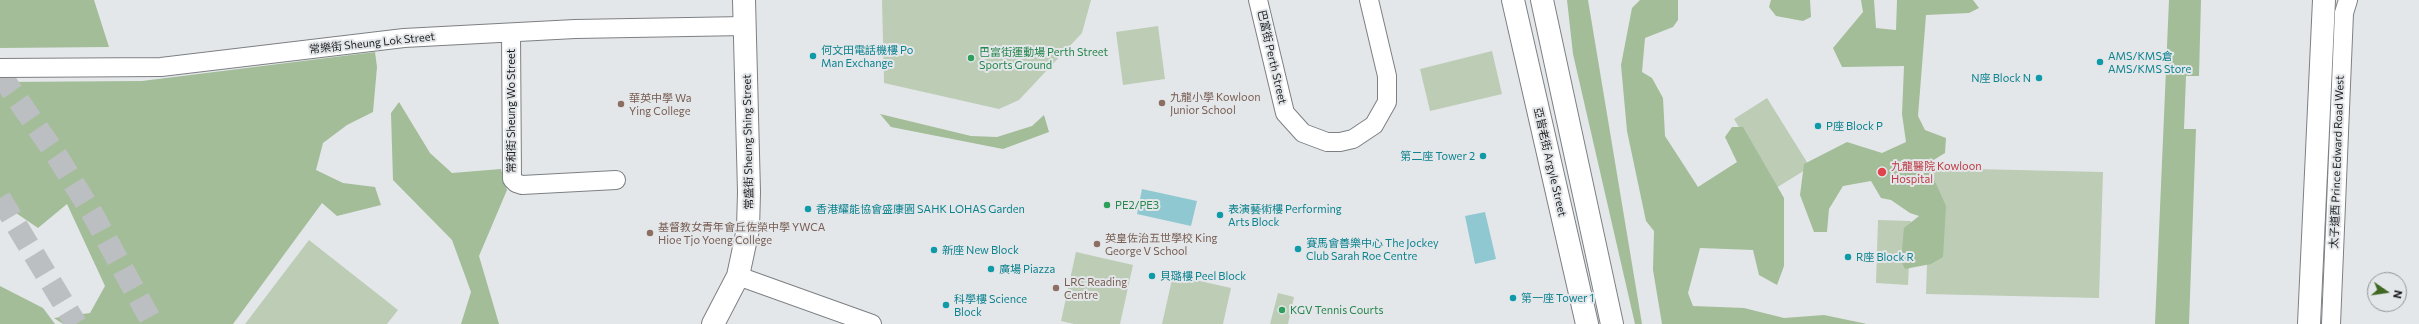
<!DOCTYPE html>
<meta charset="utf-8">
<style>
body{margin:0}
#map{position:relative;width:2419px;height:324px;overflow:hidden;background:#e4e7ea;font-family:Commissioner,sans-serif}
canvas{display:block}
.north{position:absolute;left:2367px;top:272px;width:40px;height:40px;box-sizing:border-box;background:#e4e7ea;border:1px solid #949699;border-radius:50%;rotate:103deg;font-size:11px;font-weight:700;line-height:16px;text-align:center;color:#1c1d1f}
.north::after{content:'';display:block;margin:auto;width:14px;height:18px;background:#406823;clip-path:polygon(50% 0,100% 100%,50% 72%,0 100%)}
</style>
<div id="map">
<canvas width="2419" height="324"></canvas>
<div class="north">N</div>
</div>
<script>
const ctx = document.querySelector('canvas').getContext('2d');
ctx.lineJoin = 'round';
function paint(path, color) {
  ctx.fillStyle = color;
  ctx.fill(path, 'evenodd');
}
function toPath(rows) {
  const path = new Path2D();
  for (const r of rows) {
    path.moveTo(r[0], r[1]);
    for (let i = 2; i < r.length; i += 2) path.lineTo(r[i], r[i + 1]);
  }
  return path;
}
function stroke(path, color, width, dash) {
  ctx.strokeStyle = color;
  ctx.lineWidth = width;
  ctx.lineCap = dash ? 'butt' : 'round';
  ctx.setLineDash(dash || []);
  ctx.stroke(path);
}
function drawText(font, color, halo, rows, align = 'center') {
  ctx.font = font + ' Commissioner,"Noto Sans TC",sans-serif';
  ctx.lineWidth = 4;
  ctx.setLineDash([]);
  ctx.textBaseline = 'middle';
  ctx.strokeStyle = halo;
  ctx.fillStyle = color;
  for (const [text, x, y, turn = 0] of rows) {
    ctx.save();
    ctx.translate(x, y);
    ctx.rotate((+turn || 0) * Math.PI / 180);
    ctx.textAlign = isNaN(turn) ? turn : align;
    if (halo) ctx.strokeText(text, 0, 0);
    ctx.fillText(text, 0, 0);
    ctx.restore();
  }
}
paint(toPath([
 [882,0,1091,0,1082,33,1019,100,999,109,884,83],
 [1158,26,1165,79,1123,85,1116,32],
 [1492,51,1502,94,1430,111,1420,69],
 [1767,98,1810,167,1776,188,1734,119],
 [1930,168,2103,172,2099,298,1926,294],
 [1878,220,1911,221,1908,285,1876,283],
 [309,240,398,310,387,324,245,324],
 [1076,252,1133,265,1120,324,1074,324,1061,321],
 [1173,275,1231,288,1223,324,1162,324],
 [1278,293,1294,297,1288,324,1270,324]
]), '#bcccb5');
paint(toPath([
 [0,0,94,0,109,47,0,48],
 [1567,0,1588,0,1642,324,1635,324,1573,54],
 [1640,0,1678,0,1678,20,1673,27,1645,38,1642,72,1652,78,1663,98,1665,136,1698,187,1737,162,1725,137,1732,127,1743,127,1784,198,1784,266,1777,285,1759,275,1753,250,1700,248,1688,293,1693,306,1744,308,1784,318,1824,315,1867,324,1662,324,1653,270,1654,231,1646,221,1627,131,1621,65,1632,8],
 [1771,0,1810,0,1811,17,1803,21,1776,16,1769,7],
 [1861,0,1874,0,1876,28,1896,30,1897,0,1973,0,1979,8,1969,13,1926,15,1918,116,1925,130,1946,138,1945,153,1927,164,1946,206,1943,257,1931,264,1905,269,1901,261,1904,228,1919,216,1910,213,1891,200,1881,198,1871,181,1843,186,1829,209,1827,232,1814,232,1800,195,1804,164,1847,142,1882,153,1906,142,1902,114,1904,66,1842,67,1833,48,1863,12],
 [2169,0,2201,0,2199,76,2186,76,2184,129,2196,129,2189,324,2155,324],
 [375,52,377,67,373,112,347,125,323,143,316,170,343,183,375,187,381,205,337,216,322,203,233,324,63,324,54,318,90,313,105,286,67,204,38,228,0,202,0,82,142,81],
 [399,102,430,153,452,173,501,169,507,190,479,256,499,324,461,324,471,292,452,240,393,180,391,113],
 [880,114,971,136,997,137,1032,126,1044,115,1049,132,1003,149,891,127],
 [0,286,43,308,55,324,0,324]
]), '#a2bd97');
paint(toPath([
 [1142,189,1197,201,1191,226,1137,214],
 [1485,212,1496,259,1475,264,1465,216]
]), '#8fc8d1');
stroke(toPath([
 [0,74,57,156,92,213,153,324],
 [0,198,76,324]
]), '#bcbfc1', 22, [22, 11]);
const street = toPath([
 [1258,0,1285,113,1303,133,1327,142,1340,142,1353,139,1374,125,1387,102,1387,76,1369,0],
 [511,33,512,179,516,183,522,185,616,180],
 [0,68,161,67,404,38,575,29,745,26],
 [738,276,872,324],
 [2331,324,2344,13,2348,0]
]);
const secondary = toPath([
 [713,324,738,276,748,229,749,192,744,0]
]);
const primary = toPath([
 [1513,0,1587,324],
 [1542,0,1612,324],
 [2309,324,2324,0]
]);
stroke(street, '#7d8083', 20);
stroke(secondary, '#7d8083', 24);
stroke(primary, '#7d8083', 24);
stroke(street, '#fff', 18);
stroke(secondary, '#fff', 22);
stroke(primary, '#fff', 22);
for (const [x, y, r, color] of [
 [813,56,4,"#0f9aa8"],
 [971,58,4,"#2e9e5b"],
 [2100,62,4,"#0f9aa8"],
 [2039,78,4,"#0f9aa8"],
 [1162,103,4,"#8d6e63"],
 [621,104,4,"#8d6e63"],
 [1818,126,4,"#0f9aa8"],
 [1483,156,4,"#0f9aa8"],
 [1882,172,5,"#e0444e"],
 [1107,205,4,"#2e9e5b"],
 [808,209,4,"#0f9aa8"],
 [1220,215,4,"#0f9aa8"],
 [650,233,4,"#8d6e63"],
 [1097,244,4,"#8d6e63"],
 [1298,249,4,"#0f9aa8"],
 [934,250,4,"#0f9aa8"],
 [1848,257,4,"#0f9aa8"],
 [991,269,4,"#0f9aa8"],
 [1152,276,4,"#0f9aa8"],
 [1056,288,4,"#8d6e63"],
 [1513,298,4,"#0f9aa8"],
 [946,305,4,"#0f9aa8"],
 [1282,310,4,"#2e9e5b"]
]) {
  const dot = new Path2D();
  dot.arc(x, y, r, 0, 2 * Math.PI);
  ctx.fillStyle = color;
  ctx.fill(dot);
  stroke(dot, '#e4e7ea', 1.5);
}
drawText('11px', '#1c1d1f', '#e4e7ea', [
 ["常樂街 Sheung Lok Street",372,43,-6],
 ["巴富街 Perth Street",1272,57,77],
 ["常和街 Sheung Wo Street",511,111,-90],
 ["常盛街 Sheung Shing Street",748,142,-91],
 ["亞皆老街 Argyle Street",1550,162,77],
 ["太子道西 Prince Edward Road West",2337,162,-88]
]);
drawText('11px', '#0d838f', '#e4e7ea', [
 ["何文田電話機樓 Po",821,50],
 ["Man Exchange",821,63],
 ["AMS/KMS倉",2108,56],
 ["AMS/KMS Store",2108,69],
 ["N座 Block N",2031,78,"right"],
 ["P座 Block P",1826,126],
 ["第二座 Tower 2",1475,156,"right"],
 ["香港耀能協會盛康園 SAHK LOHAS Garden",816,209],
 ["表演藝術樓 Performing",1228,209],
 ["Arts Block",1228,222],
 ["賽馬會善樂中心 The Jockey",1306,243],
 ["Club Sarah Roe Centre",1306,256],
 ["新座 New Block",942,250],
 ["R座 Block R",1856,257],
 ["廣場 Piazza",999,269],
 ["貝璐樓 Peel Block",1160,276],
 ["第一座 Tower 1",1521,298],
 ["科學樓 Science",954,299],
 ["Block",954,312]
], 'left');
drawText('11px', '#27864d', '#e4e7ea', [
 ["巴富街運動場 Perth Street",979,52],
 ["Sports Ground",979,65],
 ["PE2/PE3",1115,205],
 ["KGV Tennis Courts",1290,310]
], 'left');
drawText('11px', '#785e54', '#e4e7ea', [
 ["九龍小學 Kowloon",1170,97],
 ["Junior School",1170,110],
 ["華英中學 Wa",629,98],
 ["Ying College",629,111],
 ["基督教女青年會丘佐榮中學 YWCA",658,227],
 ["Hioe Tjo Yoeng College",658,240],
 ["英皇佐治五世學校 King",1105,238],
 ["George V School",1105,251],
 ["LRC Reading",1064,282],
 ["Centre",1064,295]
], 'left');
drawText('11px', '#be3a42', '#e4e7ea', [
 ["九龍醫院 Kowloon",1891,166],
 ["Hospital",1891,179]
], 'left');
</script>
